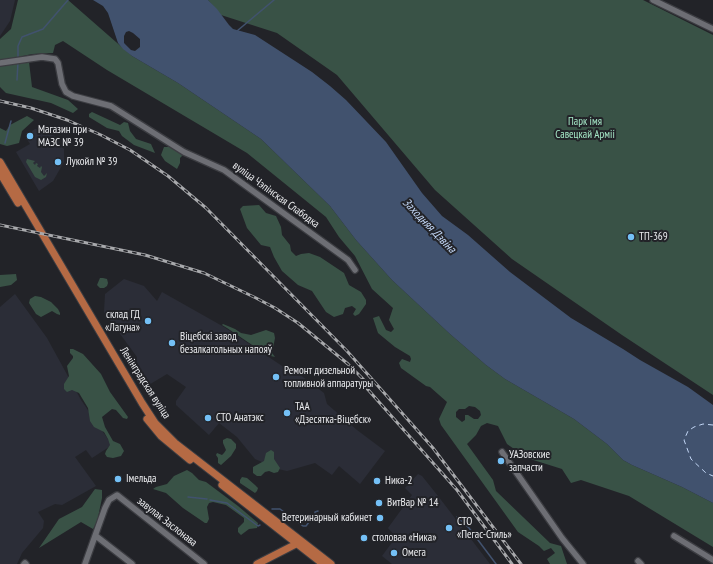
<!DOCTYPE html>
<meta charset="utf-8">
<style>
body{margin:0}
canvas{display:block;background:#222328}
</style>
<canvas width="713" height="564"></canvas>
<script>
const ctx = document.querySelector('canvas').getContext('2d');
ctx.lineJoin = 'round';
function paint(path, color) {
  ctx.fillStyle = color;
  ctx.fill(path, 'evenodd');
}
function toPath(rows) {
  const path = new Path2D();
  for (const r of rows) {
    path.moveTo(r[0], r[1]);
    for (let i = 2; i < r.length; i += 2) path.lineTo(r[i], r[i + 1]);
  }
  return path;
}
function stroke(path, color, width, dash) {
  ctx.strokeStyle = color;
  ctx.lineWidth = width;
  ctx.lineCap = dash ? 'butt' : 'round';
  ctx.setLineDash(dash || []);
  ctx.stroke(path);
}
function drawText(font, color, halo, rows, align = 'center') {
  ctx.font = font + ' "PT Sans Narrow",sans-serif';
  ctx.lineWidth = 4;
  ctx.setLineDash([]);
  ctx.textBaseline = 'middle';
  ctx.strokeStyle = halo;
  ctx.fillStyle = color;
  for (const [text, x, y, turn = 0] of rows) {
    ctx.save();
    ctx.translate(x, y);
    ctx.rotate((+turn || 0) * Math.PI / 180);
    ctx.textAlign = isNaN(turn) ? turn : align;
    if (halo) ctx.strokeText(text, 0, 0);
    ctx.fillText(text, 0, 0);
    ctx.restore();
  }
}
paint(toPath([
 [0,0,15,0,10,21,0,36],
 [41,128,47,134,51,134,56,137,64,149,64,162,53,181,39,191,16,152,30,144,25,136,35,129],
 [124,279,144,286,157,301,162,292,224,327,288,370,291,368,324,393,327,404,357,430,385,451,360,484,339,466,332,475,315,463,287,471,278,469,255,459,237,437,219,423,209,435,176,405,176,401,186,387,167,374,147,386,137,362,137,357,104,312,105,294],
 [15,294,47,338,81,400,112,445,92,458,86,450,75,457,96,486,62,505,55,504,38,512,44,521,43,528,22,553,17,564,0,564,0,307],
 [418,474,422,476,438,496,490,564,392,564,382,556,396,537,388,528,412,495,405,488]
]), '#2b2d37');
paint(toPath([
 [18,0,68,0,132,56,178,83,261,139,330,206,356,240,392,280,450,334,486,365,505,379,574,419,607,444,623,460,632,465,682,487,713,503,713,547,629,496,581,480,571,483,562,469,527,458,507,444,498,426,487,423,481,426,476,435,467,444,493,480,496,491,550,543,561,546,567,564,550,564,547,559,555,553,551,548,544,551,539,546,518,532,441,425,439,419,447,402,430,387,426,386,401,368,399,363,402,359,410,362,411,359,410,356,395,347,378,333,373,318,379,316,386,330,391,332,394,329,389,320,393,308,372,289,355,256,339,237,326,217,247,153,107,70,63,41,55,45,53,53,32,54,0,61,0,39,11,29],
 [469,406,475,407,480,411,481,415,478,419,474,419,468,415,465,415,465,420,462,422,456,417,456,412,459,409,465,409],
 [208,0,643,0,713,35,713,395,622,335,512,259,435,190,337,75,277,33,221,15],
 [29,62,32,87,68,100,78,109,73,113,51,103,6,93,0,87,0,65],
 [92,112,120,125,124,122,128,123,130,131,136,139,151,144,155,153,134,145,122,136,119,131,107,128,89,117,89,114],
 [27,116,34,120,22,131,19,143,7,146,0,144,0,128,6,131,10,125],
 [164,147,171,147,181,152,182,156,180,158,180,163,177,169,165,161,161,155],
 [27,159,35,161,33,163,35,165,36,163,38,164,37,166,40,168,41,166,42,167,41,172,44,176,47,173,46,177,41,180,35,177,26,162],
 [259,205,266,213,276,216,281,227,282,235,290,245,291,251,296,256,301,254,309,253,320,257,344,273,349,285,361,292,366,300,366,304,359,314,355,316,353,314,356,309,352,306,345,308,343,314,334,317,326,312,312,291,298,285,282,271,274,257,270,247,261,245,247,228,240,209,243,206],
 [16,274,17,280,11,285,0,287,0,275],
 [100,278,103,278,107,279,108,283,107,286,104,288,100,288,97,285],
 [35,296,41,297,51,302,58,309,60,313,60,315,57,314,52,311,41,317,36,314,29,303,30,299],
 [223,324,235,329,241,333,251,335,266,330,274,333,275,338,272,353,275,357,267,355,227,328,222,325],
 [70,349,73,349,83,354,101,374,110,392,128,417,127,419,123,418,116,410,112,409,102,417,105,427,113,441,120,444,124,451,121,456,113,458,107,457,105,454,106,451,110,445,108,439,104,432,94,427,90,421,88,408,79,393,72,390,67,392,64,389,64,384,69,376,67,366,73,358,73,356,70,353],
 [227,438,231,439,236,444,236,448,231,456,221,465,218,463,218,458,216,455,217,453,222,455,224,453,226,450,223,443,223,440],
 [271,450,274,452,274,459,280,468,278,472,274,473,269,471,265,472,261,476,257,476,253,473,253,467,264,461,266,453],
 [187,470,192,473,199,480,206,482,238,506,258,523,257,528,249,529,241,535,238,532,238,528,244,522,244,518,226,505,213,502,209,503,207,507,209,519,207,523,205,523,183,508,166,493,153,489,156,487,167,484,174,476],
 [242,477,247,478,255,485,258,488,257,491,255,493,240,483,240,480],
 [95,489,102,490,102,498,97,522,93,529,81,522,39,548,59,519,82,507]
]), '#395246');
paint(toPath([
 [93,0,208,0,217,9,229,25,233,29,255,35,312,72,330,86,346,100,386,142,422,193,442,216,468,235,510,272,571,318,623,349,640,360,688,387,713,405,713,503,682,487,632,465,623,460,607,444,574,419,505,379,486,365,450,334,392,280,356,240,330,206,261,139,178,83,132,56,123,49,118,43,108,13,103,6],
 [129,31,133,33,140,39,140,47,135,51,131,50,124,43,124,36,126,32]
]), '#41526e');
stroke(toPath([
 [237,31,274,0],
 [18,58,18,46,22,37,43,29,68,0],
 [17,80,18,62],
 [5,143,11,121],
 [188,497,207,499],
 [210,500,227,503,258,526,260,525],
 [272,509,280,509,303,526,306,526,309,522,315,515,315,512,318,511],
 [457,517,469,528,496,564]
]), '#41526e', 1.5);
stroke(toPath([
 [713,425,703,424,694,427,688,431,684,440,691,459,706,473,713,476]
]), '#c2d6f5', 1, [5, 4]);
const minor = toPath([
 [653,0,713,29],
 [0,63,42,57,55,59,58,63,62,84,66,92,73,96,111,106,184,152,224,170,348,260,355,270],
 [502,452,562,538,583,564],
 [96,536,132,564],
 [674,536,713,560],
 [638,561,641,564],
 [24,564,25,563,26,564],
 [85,564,105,508,109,500,117,495,204,564]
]);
const major = toPath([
 [0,162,142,403,155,423,175,443,331,564],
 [0,173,18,203],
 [147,419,161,436,190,460],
 [222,485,323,564],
 [257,564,300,542]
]);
stroke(minor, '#3c3d42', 8);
stroke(major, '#3c3d42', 9);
stroke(minor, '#6d6e74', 5.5);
stroke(major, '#b56a44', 7);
const rail = toPath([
 [0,101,31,108,67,120,101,135,130,150,168,176,206,208,347,351,433,448,521,564],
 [0,225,145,255,204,273,256,298,275,308,298,323,348,364,370,386],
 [363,384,457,490,512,564]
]);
stroke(rail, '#a8a9ac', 3);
stroke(rail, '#222328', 1.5, [4.5]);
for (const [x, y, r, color] of [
 [30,136,4,"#74c0f6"],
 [58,162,4,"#74c0f6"],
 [631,237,4,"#74c0f6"],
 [148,321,4,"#74c0f6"],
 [172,343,4,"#74c0f6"],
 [276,377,4,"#74c0f6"],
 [287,413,4,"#74c0f6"],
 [208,418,4,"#74c0f6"],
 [501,461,4,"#74c0f6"],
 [118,479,4,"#74c0f6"],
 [377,481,4,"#74c0f6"],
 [379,503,4,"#74c0f6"],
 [380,518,4,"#74c0f6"],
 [449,528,4,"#74c0f6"],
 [364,538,4,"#74c0f6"],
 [394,553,4,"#74c0f6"]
]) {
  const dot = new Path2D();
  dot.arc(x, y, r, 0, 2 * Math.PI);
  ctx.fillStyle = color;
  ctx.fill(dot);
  stroke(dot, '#222328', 1.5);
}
drawText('11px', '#a6e9c8', '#222328', [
 ["Парк імя",585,122],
 ["Савецкай Арміі",585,135]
]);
drawText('11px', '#ebecef', '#222328', [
 ["Магазин при",38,130],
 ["МАЗС № 39",38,143],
 ["Лукойл № 39",66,162],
 ["ТП-369",639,237],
 ["склад ГД",140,315,"right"],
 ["«Лагуна»",140,328,"right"],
 ["Віцебскі завод",180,337],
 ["безалкагольных напояў",180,350],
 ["Ремонт дизельной",284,371],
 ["топливной аппаратуры",284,384],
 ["ТАА",295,407],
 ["«Дзесятка-Віцебск»",295,420],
 ["СТО Анатэкс",216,418],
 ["УАЗовские",509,455],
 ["запчасти",509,468],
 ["Імельда",126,479],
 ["Ника-2",385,481],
 ["ВитВар № 14",387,503],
 ["Ветеринарный кабинет",372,518,"right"],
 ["СТО",457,522],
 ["«Пегас-Стиль»",457,535],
 ["столовая «Ника»",372,538],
 ["Омега",402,553]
], 'left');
drawText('11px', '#ebecef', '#222328', [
 ["вуліца Чэпінская Слабодка",276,195,36],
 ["Ленінградская вуліца",145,383,57],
 ["завулак Заслонава",167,522,38]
]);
drawText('italic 12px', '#c2d6f5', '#222328', [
 ["Заходняя Дзвіна",429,226,46]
]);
</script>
